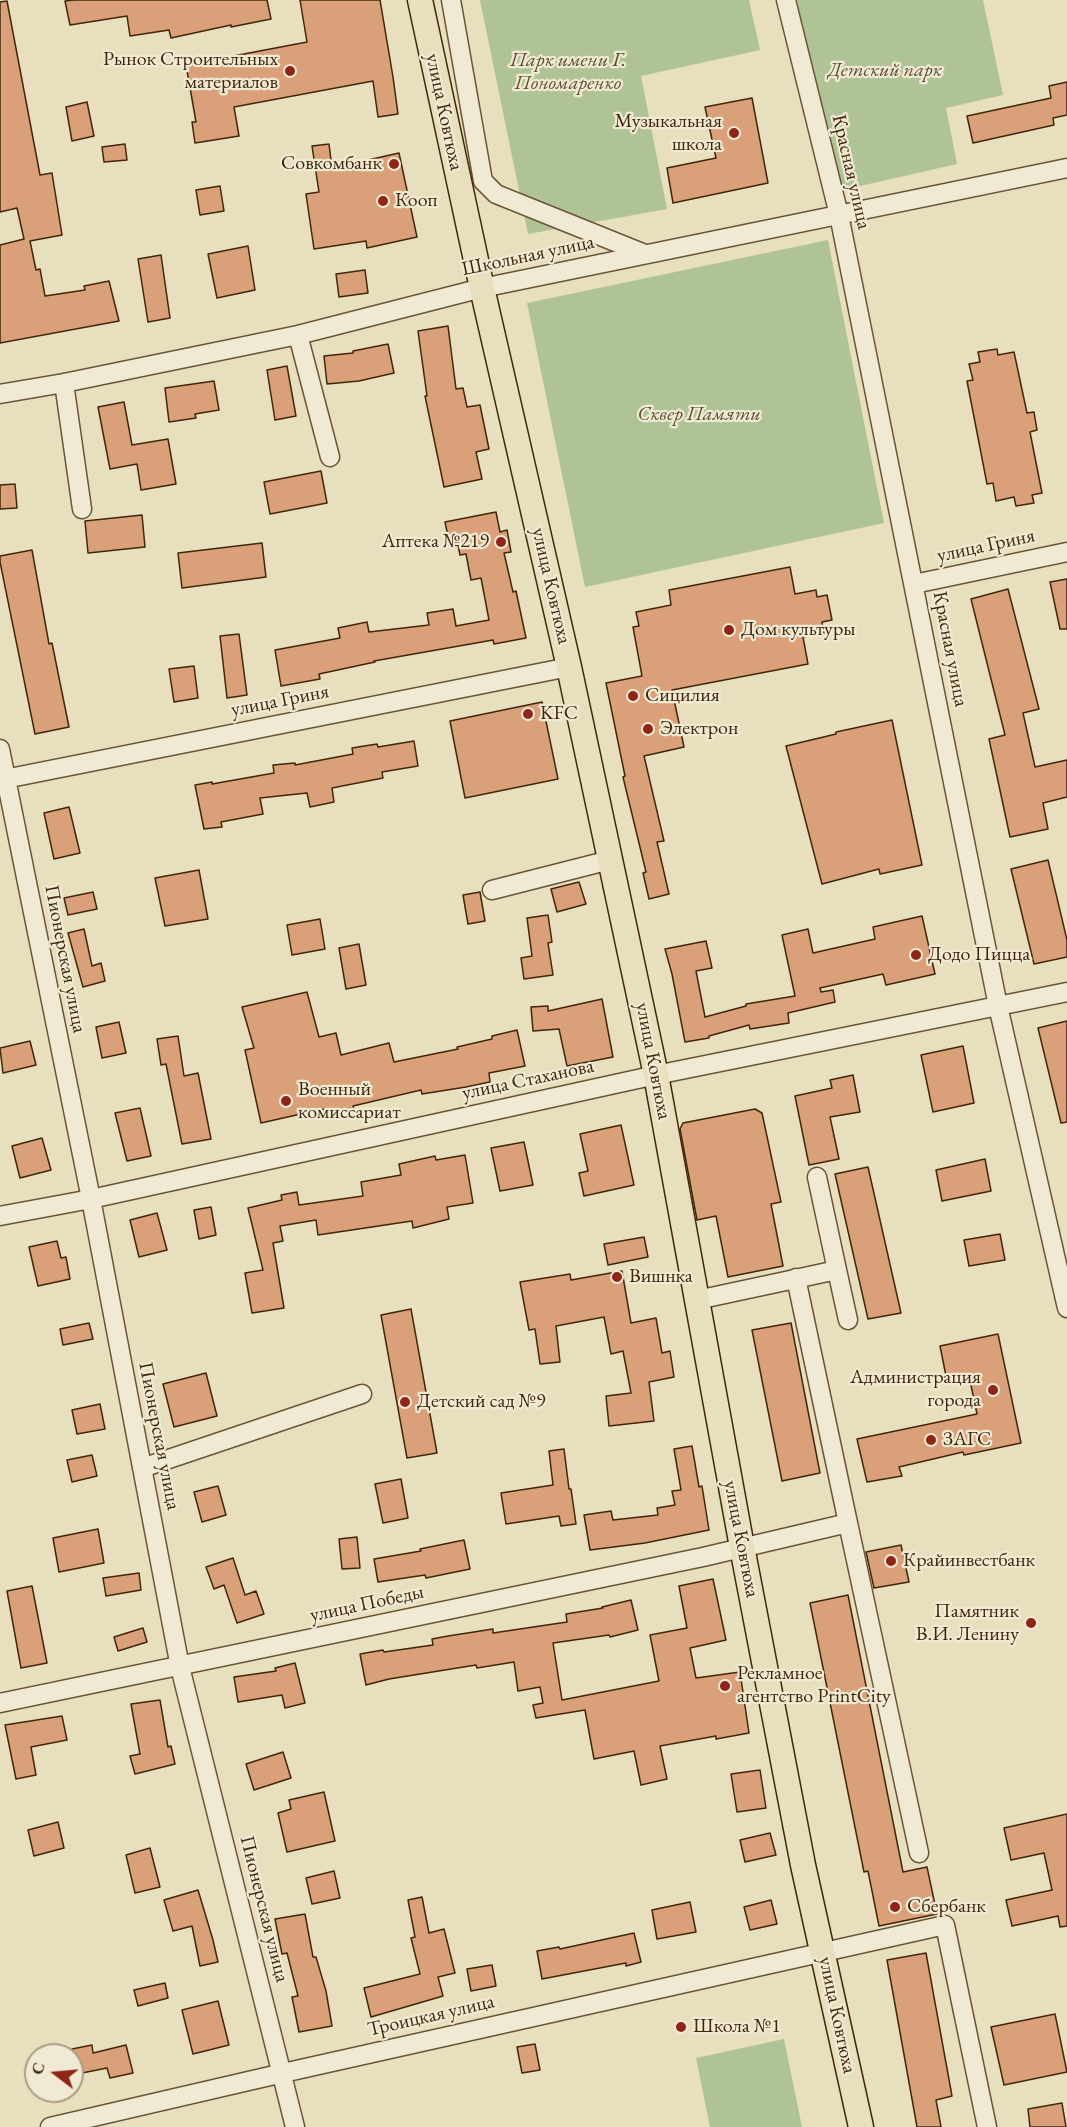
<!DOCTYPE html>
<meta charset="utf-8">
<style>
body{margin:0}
#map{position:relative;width:1067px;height:2127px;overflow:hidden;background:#e8dfbe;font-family:"EB Garamond",serif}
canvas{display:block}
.north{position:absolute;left:24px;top:2043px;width:60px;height:60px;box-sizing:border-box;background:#f0ead5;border:2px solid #aa9c83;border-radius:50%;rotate:286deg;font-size:16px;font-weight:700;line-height:24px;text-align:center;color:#412609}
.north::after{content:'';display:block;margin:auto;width:21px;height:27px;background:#8f2418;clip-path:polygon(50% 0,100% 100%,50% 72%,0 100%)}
</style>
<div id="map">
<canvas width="1067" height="2127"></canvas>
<div class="north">С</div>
</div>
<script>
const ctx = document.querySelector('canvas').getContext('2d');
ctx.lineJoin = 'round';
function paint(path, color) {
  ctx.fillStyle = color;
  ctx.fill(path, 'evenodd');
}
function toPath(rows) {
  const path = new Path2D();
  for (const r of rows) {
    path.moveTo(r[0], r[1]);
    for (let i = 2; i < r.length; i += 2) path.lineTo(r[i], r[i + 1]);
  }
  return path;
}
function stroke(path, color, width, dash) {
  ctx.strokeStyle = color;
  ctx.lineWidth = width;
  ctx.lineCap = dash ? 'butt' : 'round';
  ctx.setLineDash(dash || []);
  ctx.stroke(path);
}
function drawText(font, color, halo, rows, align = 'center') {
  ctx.font = font + ' "EB Garamond",serif';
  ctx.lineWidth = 4.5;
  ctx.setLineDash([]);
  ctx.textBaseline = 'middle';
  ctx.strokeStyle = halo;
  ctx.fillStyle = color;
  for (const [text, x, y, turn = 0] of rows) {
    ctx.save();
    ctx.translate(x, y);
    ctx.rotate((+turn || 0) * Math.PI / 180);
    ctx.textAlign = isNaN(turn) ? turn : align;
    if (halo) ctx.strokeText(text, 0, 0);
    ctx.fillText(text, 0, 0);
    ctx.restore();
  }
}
paint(toPath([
 [480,0,749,0,760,50,641,76,667,209,528,234],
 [797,0,983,0,1003,95,946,108,957,164,838,191],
 [828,240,884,523,585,587,527,303],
 [784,2039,802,2127,710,2127,696,2058]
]), '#afc396');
const building = toPath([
 [74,0,267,0,271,19,231,27,231,25,171,38,169,30,130,36,127,16,70,25,65,1,74,0],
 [300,0,380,0,393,77,398,114,378,117,373,81,234,107,239,136,195,143,192,122,196,122,186,65,307,42,300,0],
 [7,1,40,175,52,173,62,235,30,241,36,270,40,269,45,296,85,290,84,286,109,281,119,321,0,343,0,245,24,239,17,208,0,212,0,2,7,1],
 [1067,82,1067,115,1053,118,1054,125,973,143,967,116,1051,98,1049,86,1067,82],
 [752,98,768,183,673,203,667,168,716,158,705,107,752,98],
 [87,102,94,136,72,141,66,107,87,102],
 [125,144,127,160,104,162,102,147,125,144],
 [329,144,332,168,399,153,417,237,367,248,366,241,314,249,306,194,319,192,312,146,329,144],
 [220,186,224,211,200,215,196,190,220,186],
 [248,246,255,290,217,298,208,254,248,246],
 [161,255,170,318,148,322,138,259,161,255],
 [365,270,368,293,339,297,336,274,365,270],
 [448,326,456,389,463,388,467,407,480,405,489,449,476,452,482,479,444,487,425,396,427,396,418,331,448,326],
 [388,344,394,373,359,381,327,384,324,356,353,353,353,351,388,344],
 [997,349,998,355,1014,352,1027,413,1034,412,1037,430,1030,432,1042,493,1032,495,1034,503,1016,506,1014,497,996,501,993,483,987,484,967,381,973,380,969,364,980,362,978,352,997,349],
 [287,366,296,416,275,420,267,370,287,366],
 [214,381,219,410,195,414,196,418,169,422,165,388,214,381],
 [124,402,132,445,168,439,176,484,141,490,137,464,110,469,98,407,124,402],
 [321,471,327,503,270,514,264,482,321,471],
 [15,484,17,508,0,509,0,485,15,484],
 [496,512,500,532,507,530,511,552,504,553,513,592,516,591,526,638,494,644,493,640,374,661,375,662,319,674,320,679,281,686,275,650,340,638,338,628,367,622,369,632,429,625,427,613,453,609,456,626,489,620,481,578,471,580,466,554,460,555,458,545,450,546,445,522,496,512],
 [142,515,145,547,88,553,85,521,142,515],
 [262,543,266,577,182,588,178,553,262,543],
 [32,550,49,644,52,643,69,727,35,734,0,562,0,556,32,550],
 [790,567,795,594,816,590,817,597,827,595,832,620,822,622,824,633,803,637,808,664,672,690,684,747,644,756,664,841,657,842,669,894,649,899,643,873,646,872,623,777,625,776,606,683,642,676,633,627,639,626,636,612,671,605,669,590,790,567],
 [1067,579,1067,629,1060,629,1050,582,1067,579],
 [1008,589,1039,709,1023,713,1035,767,1067,760,1067,797,1043,803,1048,829,1010,837,989,739,1005,735,971,599,1008,589],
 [239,634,247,695,227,698,220,636,239,634],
 [194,666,198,698,174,702,169,669,194,666],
 [542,702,558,779,465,798,450,721,542,702],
 [892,720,922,865,880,874,879,869,822,884,786,746,836,734,836,732,892,720],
 [414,741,418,766,382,772,383,778,332,788,334,802,310,807,307,793,260,798,263,814,221,822,222,827,204,829,195,785,212,782,212,784,274,773,273,765,295,763,295,765,353,754,352,748,377,744,378,747,414,741],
 [69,807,80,853,54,859,44,813,69,807],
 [1048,860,1067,940,1067,957,1034,964,1011,869,1048,860],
 [199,870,208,919,165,926,155,878,199,870],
 [579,882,586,904,557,912,551,889,579,882],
 [93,892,97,909,68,915,64,898,93,892],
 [480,892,485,921,468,924,463,895,480,892],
 [548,915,552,942,548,943,553,975,524,979,521,958,532,956,527,918,548,915],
 [922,916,935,974,886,985,883,974,820,988,821,992,833,990,835,1002,788,1013,789,1023,750,1029,749,1025,709,1036,709,1038,685,1042,672,974,665,949,706,941,712,968,696,971,705,1017,746,1006,746,1004,795,996,782,935,808,929,813,953,875,939,873,927,922,916],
 [320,919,325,949,292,955,287,925,320,919],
 [84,929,92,966,101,963,105,981,83,987,68,933,84,929],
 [359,944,366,985,346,989,339,948,359,944],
 [307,992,319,1037,336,1033,341,1055,389,1043,394,1062,458,1049,457,1047,492,1039,492,1036,517,1030,525,1066,489,1073,490,1082,466,1087,422,1094,421,1090,353,1106,354,1110,325,1115,323,1109,261,1123,245,1050,254,1048,242,1007,307,992],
 [602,999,613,1057,567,1066,559,1029,533,1031,531,1007,548,1006,548,1011,602,999],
 [1067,1021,1067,1122,1061,1123,1038,1028,1067,1021],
 [119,1022,126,1053,102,1058,96,1027,119,1022],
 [178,1036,184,1076,198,1073,211,1139,182,1144,166,1064,161,1065,157,1039,178,1036],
 [30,1041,36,1065,3,1073,0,1048,30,1041],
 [963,1046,974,1103,933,1112,921,1055,963,1046],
 [853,1075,860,1112,830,1117,839,1159,809,1165,795,1096,832,1088,830,1080,853,1075],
 [140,1108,151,1156,127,1161,115,1113,140,1108],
 [755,1109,762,1113,781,1202,771,1204,783,1266,728,1277,716,1216,697,1220,680,1129,683,1123,755,1109],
 [621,1125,634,1185,584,1196,579,1173,588,1171,580,1134,621,1125],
 [42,1138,51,1170,20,1178,12,1146,42,1138],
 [524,1142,533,1185,500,1191,491,1148,524,1142],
 [465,1155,473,1203,447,1207,449,1219,413,1228,412,1221,318,1235,316,1220,280,1226,283,1241,273,1243,284,1308,252,1313,245,1273,263,1270,248,1208,282,1200,281,1195,297,1192,299,1205,363,1196,361,1182,401,1175,399,1164,435,1156,436,1160,465,1155],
 [985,1159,991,1191,942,1201,936,1170,985,1159],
 [868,1167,901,1313,868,1319,835,1174,868,1167],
 [211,1207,216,1235,199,1239,194,1210,211,1207],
 [157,1213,167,1250,139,1257,130,1220,157,1213],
 [1000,1234,1005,1260,969,1266,964,1240,1000,1234],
 [644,1237,648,1257,608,1265,604,1244,644,1237],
 [57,1241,61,1258,66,1257,70,1279,38,1286,29,1247,57,1241],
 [622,1271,631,1323,656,1318,662,1353,670,1351,674,1377,649,1382,654,1421,609,1426,606,1396,631,1393,623,1351,611,1354,604,1317,556,1326,560,1362,540,1364,535,1329,529,1330,520,1282,570,1274,571,1280,622,1271],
 [411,1309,437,1453,407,1458,381,1315,411,1309],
 [89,1323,93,1339,63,1345,60,1329,89,1323],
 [791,1323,820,1473,782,1481,752,1330,791,1323],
 [998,1334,1021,1443,964,1455,963,1452,899,1467,902,1476,867,1482,857,1439,977,1414,969,1376,947,1381,940,1346,998,1334],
 [206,1373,217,1416,174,1427,163,1384,206,1373],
 [100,1404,105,1429,77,1434,72,1410,100,1404],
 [692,1446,699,1487,702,1486,709,1530,645,1543,590,1550,584,1515,611,1511,613,1520,658,1515,657,1508,675,1505,672,1491,681,1490,674,1449,692,1446],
 [564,1449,569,1489,571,1489,576,1524,561,1526,559,1516,506,1524,501,1493,553,1485,549,1451,564,1449],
 [92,1455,97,1476,72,1482,67,1460,92,1455],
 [401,1479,408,1518,383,1523,375,1484,401,1479],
 [218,1486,226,1515,202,1522,194,1492,218,1486],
 [98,1529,104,1563,59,1572,53,1538,98,1529],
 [357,1537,360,1568,342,1569,339,1539,357,1537],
 [464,1540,470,1569,426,1578,425,1575,378,1582,374,1559,421,1551,420,1549,464,1540],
 [901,1545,909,1582,874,1588,866,1552,901,1545],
 [233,1558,245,1595,256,1591,264,1614,237,1623,224,1585,214,1589,206,1567,233,1558],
 [139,1573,141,1590,106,1596,103,1578,139,1573],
 [713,1579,726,1640,690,1648,696,1678,740,1672,749,1733,716,1739,716,1736,660,1746,667,1779,641,1785,634,1751,594,1759,585,1710,536,1718,533,1705,543,1703,540,1687,518,1691,514,1662,477,1668,476,1665,389,1679,366,1685,360,1654,383,1650,384,1652,433,1645,432,1639,448,1636,493,1629,493,1633,567,1622,566,1614,603,1608,602,1607,631,1600,638,1630,610,1637,609,1635,553,1643,562,1700,659,1681,650,1635,687,1628,679,1586,713,1579],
 [32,1586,47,1663,21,1668,7,1591,32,1586],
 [848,1595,903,1872,927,1867,937,1914,879,1926,868,1871,864,1872,810,1603,848,1595],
 [143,1628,147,1642,118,1651,114,1637,143,1628],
 [295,1663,305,1703,285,1708,282,1695,238,1702,234,1677,276,1671,275,1668,295,1663],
 [160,1700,168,1747,171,1746,175,1764,135,1774,130,1756,140,1754,131,1704,160,1700],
 [62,1716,67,1740,31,1747,36,1775,16,1779,5,1725,62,1716],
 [283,1752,291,1778,254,1790,246,1764,283,1752],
 [760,1770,766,1808,737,1812,731,1774,760,1770],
 [324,1792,335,1841,287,1852,278,1813,291,1809,289,1800,324,1792],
 [1067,1814,1067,1926,1060,1927,1058,1916,1012,1926,1006,1900,1052,1890,1044,1853,1011,1860,1004,1828,1067,1814],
 [58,1822,64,1848,34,1856,28,1830,58,1822],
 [770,1833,776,1855,745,1862,740,1840,770,1833],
 [150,1848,160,1887,135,1893,126,1855,150,1848],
 [334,1871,340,1898,312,1904,306,1878,334,1871],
 [198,1890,213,1940,218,1962,200,1966,192,1926,173,1931,164,1900,198,1890],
 [422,1897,429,1933,444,1929,455,1973,438,1977,443,1996,371,2017,364,1988,420,1974,411,1938,415,1937,408,1900,422,1897],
 [771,1900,777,1924,750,1930,744,1907,771,1900],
 [690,1902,696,1932,657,1939,652,1910,690,1902],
 [305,1914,313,1957,316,1957,326,1991,332,2026,299,2032,292,1997,298,1996,287,1953,282,1954,275,1919,305,1914],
 [634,1933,641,1962,626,1966,626,1963,542,1979,537,1951,559,1947,560,1949,634,1933],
 [926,1953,952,2096,936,2100,941,2127,917,2127,887,1960,926,1953],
 [492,1965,496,1986,471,1991,467,1969,492,1965],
 [165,1983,168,1998,138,2006,134,1990,165,1983],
 [218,2001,229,2045,193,2054,182,2010,218,2001],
 [1055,2014,1067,2072,1004,2085,991,2027,1055,2014],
 [535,2044,540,2070,522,2073,517,2047,535,2044],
 [92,2045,93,2053,126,2045,133,2073,110,2078,107,2068,77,2074,72,2049,92,2045],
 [1062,2103,1066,2127,1030,2127,1028,2109,1062,2103]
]);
paint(building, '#daa079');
stroke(building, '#412609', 1.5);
const minor = toPath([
 [451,0,483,181,496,194,645,254],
 [786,0,839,215,998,1006,1067,1308],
 [298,335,330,457],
 [64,383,82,509],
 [0,394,64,383,298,335,482,288,1067,168],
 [914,584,1067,552],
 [0,749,91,1199,180,1667,295,2127],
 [0,780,569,667],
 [492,890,610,860],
 [0,1216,91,1199,656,1075,1067,992],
 [837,1270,848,1320],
 [796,1278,848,1523],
 [697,1300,837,1270,817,1177],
 [142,1468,362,1394],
 [0,1703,703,1557,848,1523,919,1853],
 [50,2127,283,2073,945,1925,987,2127]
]);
const major = toPath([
 [420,0,482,288,569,667,656,1075,742,1547,803,1865,861,2127]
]);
stroke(minor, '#6b5436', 21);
stroke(major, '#412609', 27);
stroke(minor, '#f0ead5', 18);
stroke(major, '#e8dfbe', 24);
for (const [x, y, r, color] of [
 [290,71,6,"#8f2418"],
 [734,133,6,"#8f2418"],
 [394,164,6,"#8f2418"],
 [383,201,6,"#8f2418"],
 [501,542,6,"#8f2418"],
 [729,630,6,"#8f2418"],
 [633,696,6,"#8f2418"],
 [528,714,6,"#8f2418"],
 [648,729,6,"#8f2418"],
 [916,955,6,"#8f2418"],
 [286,1101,6,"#8f2418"],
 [617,1277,6,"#8f2418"],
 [993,1390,6,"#8f2418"],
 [405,1402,6,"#8f2418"],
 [931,1440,6,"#8f2418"],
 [891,1561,6,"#8f2418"],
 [1031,1623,6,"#8f2418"],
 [725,1686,6,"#8f2418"],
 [895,1907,6,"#8f2418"],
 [681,2027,6,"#8f2418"]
]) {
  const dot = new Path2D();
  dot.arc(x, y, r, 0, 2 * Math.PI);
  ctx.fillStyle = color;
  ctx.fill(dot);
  stroke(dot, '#f0ead5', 2);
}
drawText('20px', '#412609', '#f0ead5', [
 ["Рынок Строительных",278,60,"right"],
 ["материалов",278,83,"right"],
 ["Музыкальная",722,122,"right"],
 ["школа",722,145,"right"],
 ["Совкомбанк",382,164,"right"],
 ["Кооп",395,201],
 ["Аптека №219",489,542,"right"],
 ["Дом культуры",741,630],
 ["Сицилия",645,696],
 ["KFC",540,714],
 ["Электрон",660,729],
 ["Додо Пицца",928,955],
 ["Военный",298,1090],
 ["комиссариат",298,1113],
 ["Вишнка",629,1277],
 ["Администрация",981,1378,"right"],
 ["города",981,1401,"right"],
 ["Детский сад №9",417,1402],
 ["ЗАГС",943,1440],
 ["Крайинвестбанк",903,1561],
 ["Памятник",1019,1612,"right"],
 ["В.И. Ленину",1019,1635,"right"],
 ["Рекламное",737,1674],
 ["агентство PrintCity",737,1697],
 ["Сбербанк",907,1907],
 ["Школа №1",693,2027]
], 'left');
drawText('italic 20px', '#5c4d2c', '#f0ead5', [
 ["Парк имени Г.",568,61],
 ["Пономаренко",568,84],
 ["Детский парк",885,71],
 ["Сквер Памяти",699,415]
]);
drawText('20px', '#412609', '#f0ead5', [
 ["улица Ковтюха",444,112,78],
 ["Красная улица",851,172,77],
 ["Школьная улица",528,256,-12],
 ["улица Гриня",986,546,-12],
 ["улица Ковтюха",551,586,77],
 ["Красная улица",950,649,79],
 ["улица Гриня",280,701,-11],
 ["Пионерская улица",65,959,79],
 ["улица Ковтюха",653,1061,79],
 ["улица Стаханова",528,1080,-12],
 ["Пионерская улица",159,1436,79],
 ["улица Ковтюха",741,1539,79],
 ["улица Победы",367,1604,-12],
 ["Пионерская улица",264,1909,76],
 ["улица Ковтюха",837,2015,78],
 ["Троицкая улица",431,2016,-13]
]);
</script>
